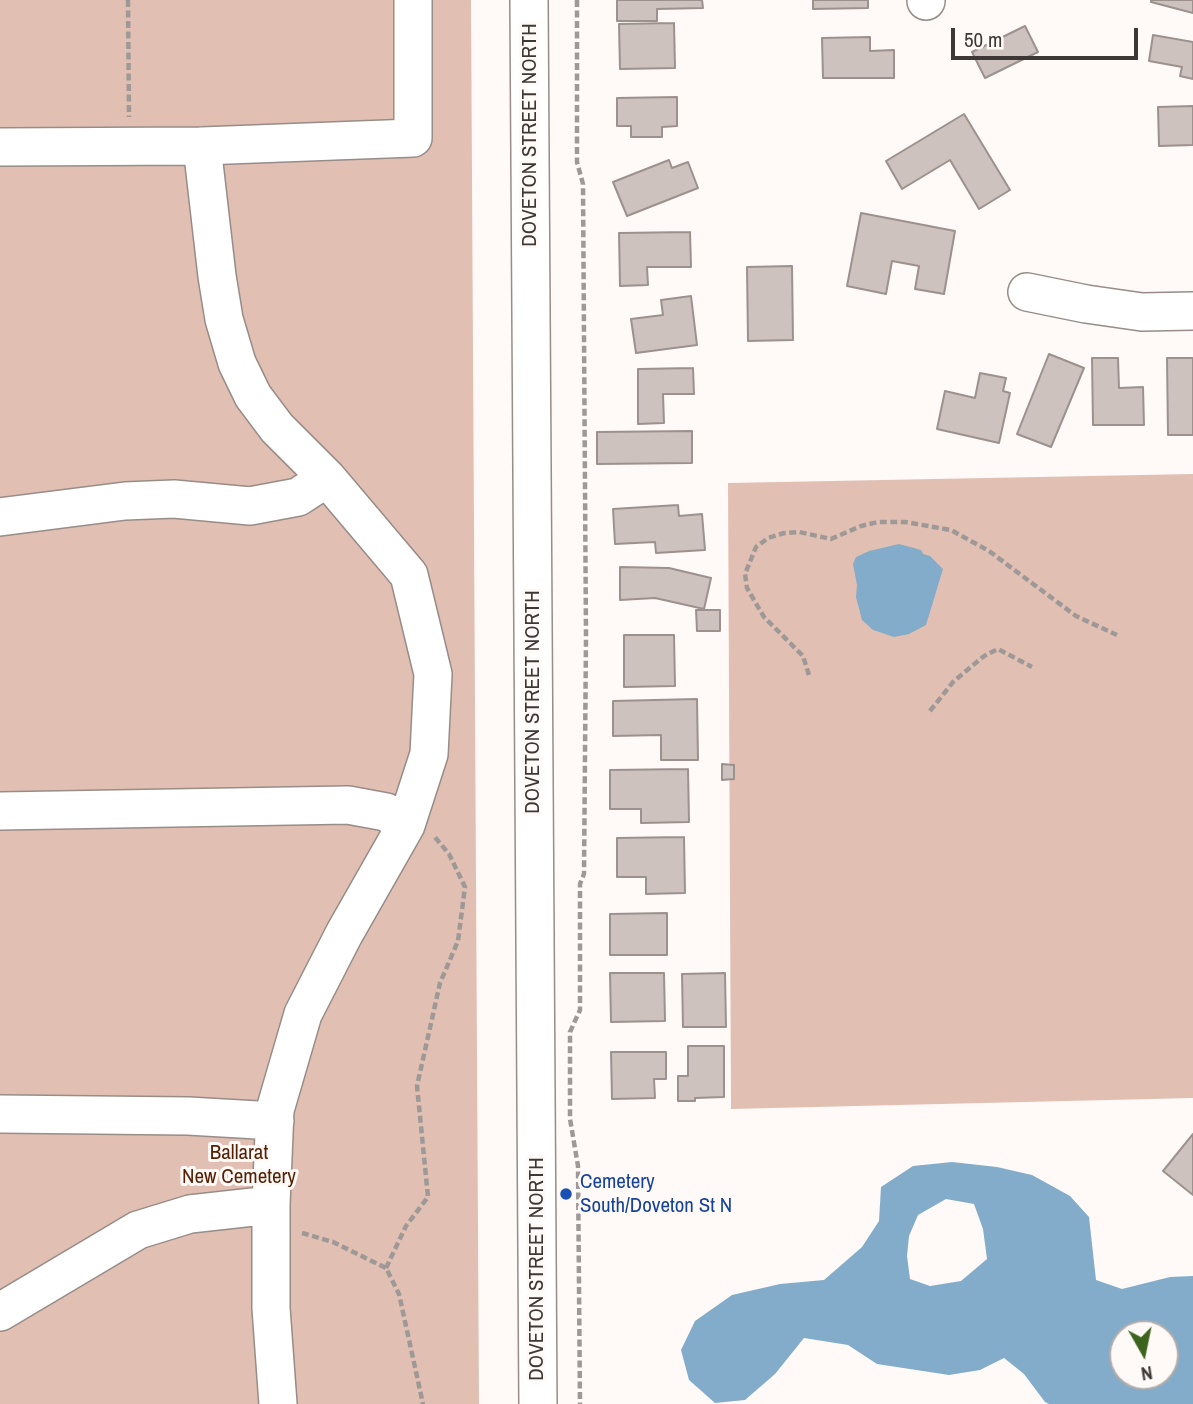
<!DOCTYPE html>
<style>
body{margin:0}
#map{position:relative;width:1193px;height:1404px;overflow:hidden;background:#fffaf8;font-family:"Archivo Narrow",sans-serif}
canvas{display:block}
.north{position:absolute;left:1109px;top:1320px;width:70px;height:70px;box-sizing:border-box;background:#fffaf8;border:2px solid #b1acaa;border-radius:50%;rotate:171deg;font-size:19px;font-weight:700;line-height:28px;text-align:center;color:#3d3836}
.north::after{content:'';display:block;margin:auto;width:24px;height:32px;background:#3d641f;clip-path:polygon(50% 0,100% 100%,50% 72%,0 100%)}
.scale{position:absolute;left:951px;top:28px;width:187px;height:32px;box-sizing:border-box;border:4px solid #3d3836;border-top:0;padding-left:9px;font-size:21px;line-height:24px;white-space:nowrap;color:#3d3836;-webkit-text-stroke:5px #fffaf8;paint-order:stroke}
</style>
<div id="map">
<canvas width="1193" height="1404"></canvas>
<div class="north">N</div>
<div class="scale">50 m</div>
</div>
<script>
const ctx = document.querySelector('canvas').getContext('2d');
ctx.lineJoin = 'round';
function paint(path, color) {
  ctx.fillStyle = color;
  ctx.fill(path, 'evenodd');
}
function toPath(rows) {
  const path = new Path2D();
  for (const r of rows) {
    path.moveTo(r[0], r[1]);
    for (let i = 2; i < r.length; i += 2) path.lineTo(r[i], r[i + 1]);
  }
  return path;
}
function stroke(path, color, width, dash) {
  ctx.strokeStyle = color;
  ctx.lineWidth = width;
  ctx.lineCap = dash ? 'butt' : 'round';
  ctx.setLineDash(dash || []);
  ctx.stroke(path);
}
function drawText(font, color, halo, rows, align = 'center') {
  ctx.font = font + ' "Archivo Narrow",sans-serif';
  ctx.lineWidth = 6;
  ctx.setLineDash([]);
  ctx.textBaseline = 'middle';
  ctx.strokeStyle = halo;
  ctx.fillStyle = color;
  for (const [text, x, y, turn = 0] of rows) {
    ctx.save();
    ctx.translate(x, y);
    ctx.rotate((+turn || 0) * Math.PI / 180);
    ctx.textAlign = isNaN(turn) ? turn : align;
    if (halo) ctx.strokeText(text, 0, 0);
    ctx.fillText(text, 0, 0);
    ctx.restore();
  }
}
paint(toPath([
 [0,0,471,0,479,1404,0,1404],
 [1193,474,1193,1098,731,1109,728,483]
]), '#e1c0b3');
paint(toPath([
 [899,544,921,550,923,554,930,556,943,569,926,625,909,634,894,637,873,630,862,620,856,597,857,585,853,564,856,557,869,551],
 [952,1162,997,1167,1032,1175,1070,1196,1089,1217,1096,1280,1122,1289,1170,1277,1193,1276,1193,1404,1049,1404,1045,1402,1024,1374,1004,1358,980,1370,949,1375,877,1364,848,1345,804,1338,775,1374,745,1400,715,1403,689,1380,681,1350,695,1321,732,1295,780,1284,824,1280,862,1247,879,1221,881,1187,913,1166],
 [946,1199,974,1204,983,1229,987,1259,961,1281,930,1286,910,1279,907,1256,909,1236,918,1215],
 [1165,1334,1165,1376,1123,1376,1123,1334]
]), '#82acc9');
const building = toPath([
 [617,0,702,0,703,8,657,9,657,21,617,21,617,0],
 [813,0,868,0,868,8,813,9,813,0],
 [1151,0,1193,0,1193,13,1151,2,1151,0],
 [674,23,675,68,620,69,619,24,674,23],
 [1025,26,1038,52,985,78,972,52,1025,26],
 [1153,35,1193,42,1193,79,1180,76,1182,67,1149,61,1153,35],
 [870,37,870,51,894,50,894,78,823,78,822,38,870,37],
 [677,97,677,126,662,127,662,137,631,137,631,126,617,126,617,98,677,97],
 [1193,106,1193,145,1159,146,1158,107,1193,106],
 [964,114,1010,190,979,209,950,160,902,189,886,161,964,114],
 [669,160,672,168,688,162,698,188,627,216,613,182,669,160],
 [861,213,955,231,944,294,915,289,919,266,892,261,886,294,847,286,861,213],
 [690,232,691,267,647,267,648,285,620,286,619,233,690,232],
 [792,266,793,340,748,341,747,267,792,266],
 [691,296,697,345,636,353,631,319,663,315,661,300,691,296],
 [1049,354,1084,368,1051,447,1017,434,1049,354],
 [1092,358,1118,358,1119,388,1143,387,1144,425,1093,425,1092,358],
 [1167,358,1193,358,1193,435,1168,435,1167,358],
 [693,368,694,394,663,394,664,423,638,424,638,369,693,368],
 [980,373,1006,378,1003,391,1010,393,999,443,937,429,945,391,975,398,980,373],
 [692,431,692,463,597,464,597,432,692,431],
 [678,505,679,516,702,514,705,550,656,553,655,542,615,544,613,509,678,505],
 [620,567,669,568,711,578,704,609,655,598,620,600,620,567],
 [696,610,720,610,720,631,697,631,696,610],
 [624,635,674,635,675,686,624,687,624,635],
 [697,699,698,760,661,760,661,735,613,736,613,701,697,699],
 [722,764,734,765,734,779,722,780,722,764],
 [688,769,689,822,641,823,641,809,610,809,610,770,688,769],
 [684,837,685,893,646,894,646,877,617,877,617,838,684,837],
 [667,913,667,955,610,955,610,914,667,913],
 [610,973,664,973,665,1021,611,1022,610,973],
 [725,973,726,1027,683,1027,682,974,725,973],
 [688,1046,724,1046,724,1097,695,1098,695,1101,678,1101,678,1076,688,1076,688,1046],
 [611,1052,666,1052,666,1079,654,1079,655,1098,612,1099,611,1052],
 [1193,1134,1193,1195,1163,1171,1193,1134]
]);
paint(building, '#cec2be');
stroke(building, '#9c918d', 2);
const minor = toPath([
 [529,0,538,1404],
 [926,0,926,1],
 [202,146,217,276,224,319,237,363,253,396,277,428,327,478,409,575,433,674,429,754,406,825,344,934,303,1014,275,1110,271,1205,271,1308,278,1404],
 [0,147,202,146,413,138,413,0],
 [1027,292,1086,304,1142,312,1193,311],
 [0,517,125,501,174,499,250,506,298,497,327,478],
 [0,811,348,805,386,812,406,825],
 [0,1114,188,1116,275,1121],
 [0,1312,138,1230,190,1214,271,1205]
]);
stroke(minor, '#978c88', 40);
stroke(toPath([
 [128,0,129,117],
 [577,0,577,162,583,184,586,636,584,874,580,884,580,1010,570,1032,570,1119,578,1166,580,1404],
 [809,675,803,656,764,617,747,588,745,574,756,547,768,538,784,533,799,532,831,539,861,526,878,522,905,522,951,530,989,551,1076,616,1117,635],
 [930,711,953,682,984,656,998,649,1032,667],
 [302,1233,333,1242,386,1268,399,1294,423,1404],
 [386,1268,406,1226,428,1197,417,1086,440,983,458,941,465,887,449,854,434,836]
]), '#9e9997', 4.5, [7, 3.5]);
stroke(minor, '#fff', 37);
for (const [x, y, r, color] of [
 [566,1194,7,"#1a4fb4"]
]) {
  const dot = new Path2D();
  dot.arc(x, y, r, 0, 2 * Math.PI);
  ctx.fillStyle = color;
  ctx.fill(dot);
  stroke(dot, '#fffaf8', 2.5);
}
drawText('21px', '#3d3836', '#fffaf8', [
 ["DOVETON STREET NORTH",530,135,-90],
 ["DOVETON STREET NORTH",533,702,-90],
 ["DOVETON STREET NORTH",537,1269,-90]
]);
drawText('21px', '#561e00', '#fffaf8', [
 ["Ballarat",239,1153],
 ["New Cemetery",239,1177]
]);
drawText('21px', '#164399', '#fffaf8', [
 ["Cemetery",580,1182],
 ["South/Doveton St N",580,1206]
], 'left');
</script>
